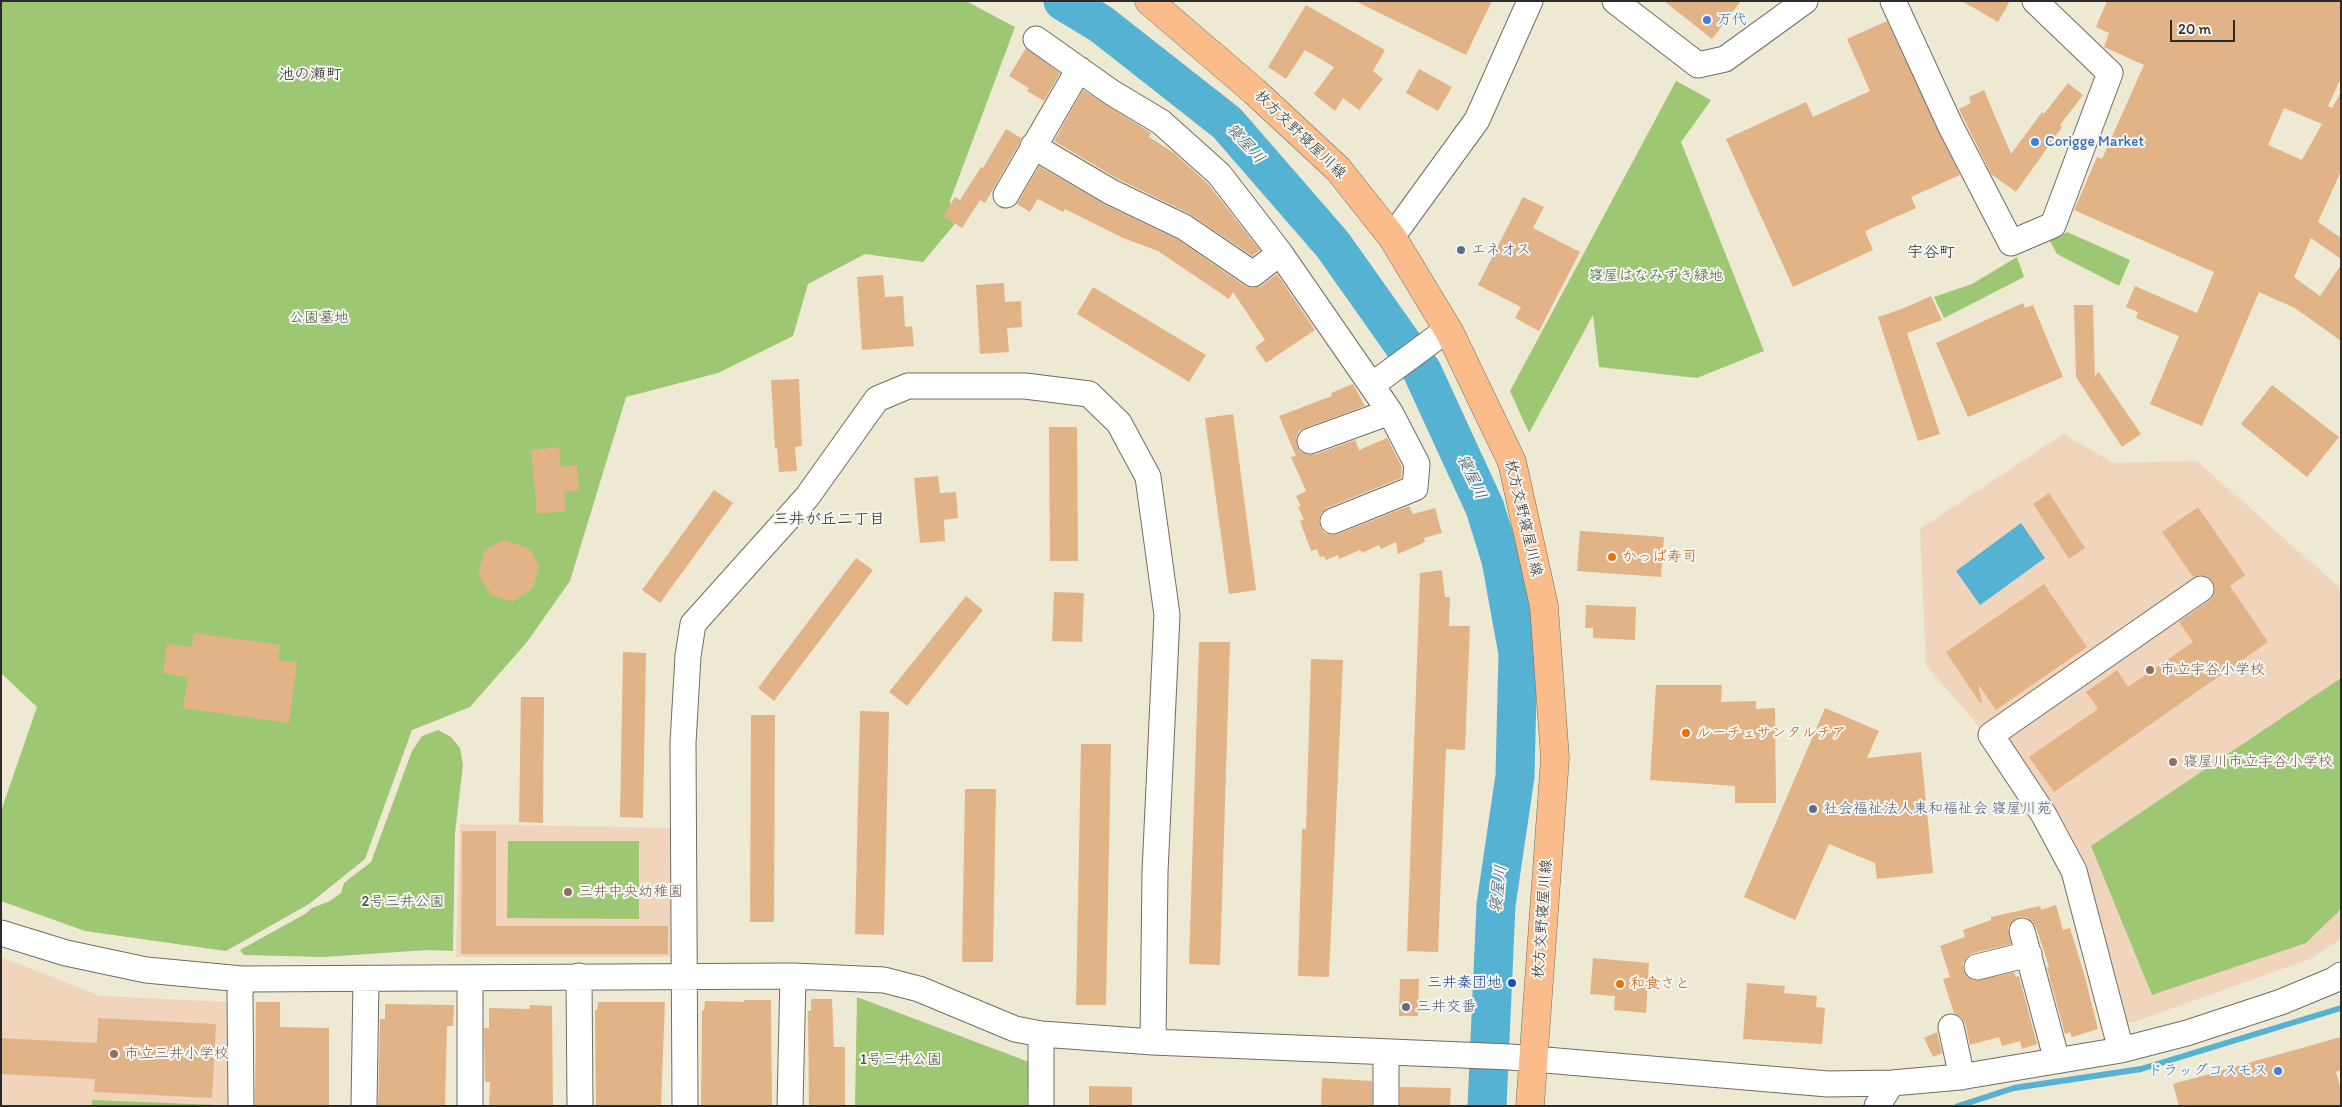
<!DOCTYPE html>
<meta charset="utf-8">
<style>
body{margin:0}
#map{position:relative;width:2342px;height:1107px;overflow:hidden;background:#eee9d2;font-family:Itim,sans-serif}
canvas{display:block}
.frame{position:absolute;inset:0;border:2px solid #2b2b2b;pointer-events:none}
.scale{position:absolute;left:2170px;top:20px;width:65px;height:22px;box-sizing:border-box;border:2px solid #2b2b2b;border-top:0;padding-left:6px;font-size:15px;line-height:18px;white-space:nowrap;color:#2b2b2b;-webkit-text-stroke:4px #f6f6f2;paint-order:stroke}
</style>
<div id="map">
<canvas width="2342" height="1107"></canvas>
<div class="frame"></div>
<div class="scale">20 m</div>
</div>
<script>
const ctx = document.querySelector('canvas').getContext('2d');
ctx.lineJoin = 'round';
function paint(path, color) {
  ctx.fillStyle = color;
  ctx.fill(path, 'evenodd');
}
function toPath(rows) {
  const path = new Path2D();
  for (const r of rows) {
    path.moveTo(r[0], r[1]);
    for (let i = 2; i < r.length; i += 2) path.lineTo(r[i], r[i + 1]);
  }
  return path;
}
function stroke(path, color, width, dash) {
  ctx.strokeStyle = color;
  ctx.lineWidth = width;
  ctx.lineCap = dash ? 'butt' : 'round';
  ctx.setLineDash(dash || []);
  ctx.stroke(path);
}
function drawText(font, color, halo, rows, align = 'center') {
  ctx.font = font + ' Itim,"Klee One",sans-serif';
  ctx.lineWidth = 4;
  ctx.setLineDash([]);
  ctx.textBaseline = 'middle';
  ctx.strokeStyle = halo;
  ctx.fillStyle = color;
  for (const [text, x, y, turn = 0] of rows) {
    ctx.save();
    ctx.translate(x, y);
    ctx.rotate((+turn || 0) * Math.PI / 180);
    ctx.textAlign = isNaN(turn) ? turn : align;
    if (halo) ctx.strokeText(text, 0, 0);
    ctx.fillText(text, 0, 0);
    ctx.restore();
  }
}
paint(toPath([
 [2063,434,2114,463,2197,461,2341,589,2341,939,2310,959,2131,1023,2106,1018,2076,876,2040,808,1971,717,1926,665,1920,529],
 [460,824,678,828,676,957,456,957],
 [1,957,100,996,227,1002,228,1106,1,1106]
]), '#f0d5bc');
paint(toPath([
 [1,1,966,1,1015,27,950,201,954,225,923,262,865,254,808,284,793,336,718,373,626,397,570,581,527,642,470,707,412,730,365,859,309,904,226,951,85,931,1,901,1,811,37,707,1,673],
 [1676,81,1711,100,1681,142,1764,351,1697,378,1599,367,1593,315,1529,433,1510,391],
 [2067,232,2130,260,2119,286,2057,254,2050,241],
 [2017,257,2024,277,1944,318,1934,297,1972,284],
 [2341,678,2341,909,2306,943,2152,995,2091,846],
 [438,730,451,737,460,748,463,765,455,833,453,951,428,950,324,957,244,955,240,950,305,914,312,908,330,901,341,893,344,883,371,862,412,751,422,736],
 [508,841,639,841,639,919,507,918],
 [857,997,1029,1062,1027,1106,855,1106],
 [92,1100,216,1105,216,1106,92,1106]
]), '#9ec773');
paint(toPath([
 [2021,523,2045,558,1980,605,1956,571]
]), '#55b2d3');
stroke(toPath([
 [1958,1106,2014,1088,2141,1069,2341,1008]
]), '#55b2d3', 6);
stroke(toPath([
 [1063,1,1101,24,1227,123,1333,245,1422,371,1485,508,1501,560,1518,653,1515,776,1496,905,1487,1106]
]), '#55b2d3', 39);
paint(toPath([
 [1355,1,1492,1,1466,55],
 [1664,1,1741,1,1712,39],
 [1962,1,2010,1,1998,22],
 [2107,1,2341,1,2341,78,2328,106,2332,108,2341,92,2341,171,2318,222,2341,238,2341,259,2311,238,2294,277,2320,296,2341,265,2341,341,2295,308,2259,292,2202,426,2150,404,2179,336,2136,318,2138,312,2126,307,2135,286,2197,313,2214,272,2074,210,2097,157,2102,159,2144,65,2104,47,2109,33,2096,27],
 [2284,108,2322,124,2302,160,2268,145],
 [1306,5,1385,50,1373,71,1383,79,1359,110,1343,98,1335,111,1314,94,1334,67,1305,50,1286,79,1268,67],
 [1887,21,1960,175,1911,197,1916,208,1865,231,1873,250,1793,287,1726,139,1806,102,1813,117,1870,91,1847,39],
 [1026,48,1060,73,1044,101,1027,91,1029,88,1009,76],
 [1419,69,1452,87,1438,111,1406,93],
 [2068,83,2083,95,2060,125,2062,127,2016,192,1991,174,1959,109,1971,103,1969,97,1984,90,2011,154,2042,112,2044,114],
 [1083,90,1151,133,1149,137,1174,153,1208,184,1260,250,1252,256,1190,214,1118,179,1054,141],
 [1006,129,1021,138,1019,144,985,203,980,200,962,228,943,216,955,197,960,200,981,167,983,168],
 [1039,166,1104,204,1177,239,1245,286,1253,288,1261,286,1277,274,1315,330,1266,363,1255,347,1265,340,1233,292,1229,299,1158,251,1123,238,1065,209,1063,212,1038,199,1030,212,1017,204],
 [1523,197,1544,207,1533,228,1580,252,1539,331,1515,318,1521,307,1478,285],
 [883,275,885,297,903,296,905,327,912,326,914,346,862,350,857,277],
 [1004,283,1005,302,1021,301,1022,327,1007,328,1009,352,980,354,976,285],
 [1093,287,1206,355,1189,382,1077,314],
 [1931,296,1942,320,1907,333,1940,434,1918,441,1878,317,1904,308],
 [2023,303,2025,308,2033,305,2063,377,1968,417,1936,343],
 [2074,305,2093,305,2095,378,2098,371,2141,434,2122,447,2076,377],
 [799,379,802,446,795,447,797,471,779,472,777,448,775,448,771,380],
 [1353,384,1365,406,1305,428,1299,431,1296,438,1297,446,1301,452,1308,455,1314,455,1355,440,1359,450,1387,438,1402,467,1401,478,1327,508,1321,513,1319,519,1320,527,1325,533,1331,535,1338,534,1409,506,1413,514,1435,508,1442,533,1424,538,1425,542,1398,554,1396,542,1381,549,1379,545,1362,553,1360,550,1339,559,1338,555,1326,560,1324,556,1320,557,1317,549,1311,551,1300,521,1304,519,1298,507,1301,506,1296,496,1306,491,1291,457,1296,456,1279,416,1332,396,1331,393],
 [2272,385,2339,437,2307,477,2241,424],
 [1233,414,1256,590,1229,594,1205,418],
 [1049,427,1077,427,1078,561,1050,561],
 [559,447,561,467,577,465,579,490,564,492,566,511,537,514,531,450],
 [938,476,940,493,956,492,958,518,944,520,945,541,920,543,914,478],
 [714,490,733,503,660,603,642,590],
 [2049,493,2085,548,2069,559,2033,504],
 [2198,507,2245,575,2230,586,2268,642,2054,792,2029,757,2098,709,2086,692,2117,670,2128,687,2193,642,2179,622,2210,600,2214,595,2215,587,2212,580,2207,576,2199,575,2193,577,2162,532],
 [1580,531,1664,537,1661,577,1577,571],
 [504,540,530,549,539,566,533,588,513,602,491,595,478,574,485,550],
 [856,558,873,570,774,701,758,688],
 [1442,570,1445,597,1450,597,1449,626,1470,626,1465,750,1446,749,1438,952,1407,951,1420,573],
 [2044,584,2087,647,1996,710,1978,684,1982,702,1980,703,1946,652],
 [1054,592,1084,593,1082,642,1052,641],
 [966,596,983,610,907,706,889,692],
 [1586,605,1636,607,1635,640,1593,638,1593,628,1585,628],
 [194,633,280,645,278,660,297,662,289,723,183,708,188,677,163,673,167,644,192,647],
 [1199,642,1230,642,1220,965,1189,964],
 [623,652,646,653,643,818,620,817],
 [1311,659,1343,660,1329,977,1298,976,1302,829,1306,829],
 [1656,685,1722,685,1721,702,1756,701,1756,709,1775,708,1776,803,1735,803,1735,786,1650,780],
 [521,697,544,697,543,823,519,822],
 [1825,708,1879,731,1867,758,1921,752,1933,873,1877,879,1875,863,1829,844,1795,920,1744,897],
 [860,711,889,712,884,935,855,934],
 [751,715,775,715,774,922,750,922],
 [1081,744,1111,744,1106,1005,1076,1005],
 [965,789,996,789,993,962,962,962],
 [462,831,496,831,496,926,668,926,668,954,461,954],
 [2056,905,2063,930,2070,928,2085,977,2098,1029,2072,1037,2070,1032,2065,1034,2047,968,2049,967,2036,927,2032,921,2026,917,2019,917,2012,921,2008,927,2011,944,1973,953,1967,957,1963,963,1963,970,1967,977,1974,981,2014,972,2016,977,2019,976,2037,1044,2022,1049,2020,1041,2002,1046,1999,1037,1970,1045,1965,1023,1961,1017,1954,1013,1943,979,1950,977,1940,946,1965,937,1963,930,1991,920,1991,917,2040,906,2041,910],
 [1593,958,1649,963,1646,1013,1614,1010,1615,996,1590,994],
 [1400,979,1419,979,1418,1016,1399,1016],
 [1747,983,1785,986,1784,993,1817,996,1816,1007,1825,1008,1822,1044,1743,1039],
 [811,999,832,999,834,1047,845,1047,845,1106,809,1106,808,1011,811,1011],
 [744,1000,771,1000,772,1106,701,1106,702,1011,704,1010,705,1001,744,1002],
 [256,1002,280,1002,280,1027,329,1028,329,1106,255,1106],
 [598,1002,665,1002,661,1106,596,1106,595,1010,597,1010],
 [385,1004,454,1005,453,1026,447,1026,445,1106,378,1106,380,1019,385,1019],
 [530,1005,552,1006,553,1106,489,1106,490,1082,485,1082,484,1028,489,1028,489,1008,530,1009],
 [98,1018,216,1024,212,1098,94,1092,95,1079,1,1074,1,1038,97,1043],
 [1937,1032,1942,1053,1933,1057,1924,1038],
 [2341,1037,2341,1070,2336,1072,2341,1090,2341,1106,2179,1106,2173,1084],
 [1322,1078,1372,1081,1372,1106,1321,1106],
 [1089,1086,1132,1087,1132,1106,1089,1106],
 [1400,1087,1451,1088,1450,1106,1400,1106]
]), '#e3b388');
const minor = toPath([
 [1615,1,1698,65,1725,59,1805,1],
 [1893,1,1951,127,2011,243,2053,225,2110,73,2035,1],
 [1036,39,1111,92,1161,122,1219,174,1280,253,1390,412,1417,464,1415,488,1333,521],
 [1033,146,1111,192,1184,227,1253,274,1280,253],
 [1006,195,1079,69],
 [1392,237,1477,120,1530,1],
 [1372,385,1448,329],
 [1310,441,1390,412],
 [2022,931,2057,1061],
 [1,933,66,953,146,970,242,979,793,976,884,980,919,989,1015,1029,1041,1034,1153,1042,1510,1057,1828,1084,1892,1083,1960,1077,2121,1050,2187,1033,2281,1002,2334,980,2341,975],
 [1977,967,2029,954],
 [579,976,580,1106],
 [470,979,470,1106],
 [1951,1027,1962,1077],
 [1041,1034,1041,1106],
 [2121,1050,2074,871,2044,815,1991,735,2201,589],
 [241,1106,240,994,242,979],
 [364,1106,366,979],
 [685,1106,683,743,688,656,693,624,807,497,877,399,908,386,1025,386,1089,394,1119,423,1148,477,1167,615,1155,872,1153,1042],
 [790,1106,793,976],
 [1386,1106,1386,1052],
 [1877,1106,1892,1083]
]);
const major = toPath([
 [1149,1,1254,91,1338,169,1392,237,1450,333,1512,462,1544,606,1555,758,1530,1106]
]);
stroke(minor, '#6f6e65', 27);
stroke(major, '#6f6e65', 29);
stroke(minor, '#fff', 25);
stroke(major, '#f9bc8a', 28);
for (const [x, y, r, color] of [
 [1707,20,5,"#3f7fe0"],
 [2035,142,5,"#3f7fe0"],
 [1461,250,5,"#5c6f8a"],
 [1612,557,5,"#e8710a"],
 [2150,670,5,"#8d6e63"],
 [1686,733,5,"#e8710a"],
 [2173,762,5,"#8d6e63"],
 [1813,809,5,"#5c6f8a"],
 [568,892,5,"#8d6e63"],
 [1512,983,5,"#1a4fb4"],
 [1620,984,5,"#e8710a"],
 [1406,1007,5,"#5c6f8a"],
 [114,1054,5,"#8d6e63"],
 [2278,1071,5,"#3f7fe0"]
]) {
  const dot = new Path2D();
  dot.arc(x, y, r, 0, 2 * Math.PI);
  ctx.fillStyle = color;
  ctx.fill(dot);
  stroke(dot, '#f6f6f2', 2);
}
drawText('15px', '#366cbe', '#f6f6f2', [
 ["万代",1717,20],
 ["Corigge Market",2045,142],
 ["ドラッグコスモス",2268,1071,"right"]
], 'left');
drawText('15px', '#2b2b2b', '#f6f6f2', [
 ["枚方交野寝屋川線",1300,135,44],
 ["枚方交野寝屋川線",1523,518,77],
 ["枚方交野寝屋川線",1543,919,-86]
]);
drawText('15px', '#4e5e75', '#f6f6f2', [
 ["エネオス",1471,250],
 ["社会福祉法人東和福祉会 寝屋川苑",1823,809],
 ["三井交番",1416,1007]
], 'left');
drawText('15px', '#4e5a41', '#f6f6f2', [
 ["寝屋はなみずき緑地",1656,276],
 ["公園墓地",319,318],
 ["2号三井公園",403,902],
 ["1号三井公園",901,1060]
]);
drawText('15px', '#c56008', '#f6f6f2', [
 ["かっぱ寿司",1622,557],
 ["ルーチェサンタルチア",1696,733],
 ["和食さと",1630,984]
], 'left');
drawText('15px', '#785e54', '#f6f6f2', [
 ["市立宇谷小学校",2160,670],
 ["寝屋川市立宇谷小学校",2183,762],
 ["三井中央幼稚園",578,892],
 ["市立三井小学校",124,1054]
], 'left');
drawText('15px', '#164399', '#f6f6f2', [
 ["三井秦団地",1502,983]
], 'right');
drawText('16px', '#2b2b2b', '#f6f6f2', [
 ["池の瀬町",310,75],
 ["宇谷町",1931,253],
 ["三井が丘二丁目",829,520]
]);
drawText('italic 16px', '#3a5a66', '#f6f6f2', [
 ["寝屋川",1245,144,48],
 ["寝屋川",1471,477,65],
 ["寝屋川",1499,889,-83]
]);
</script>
